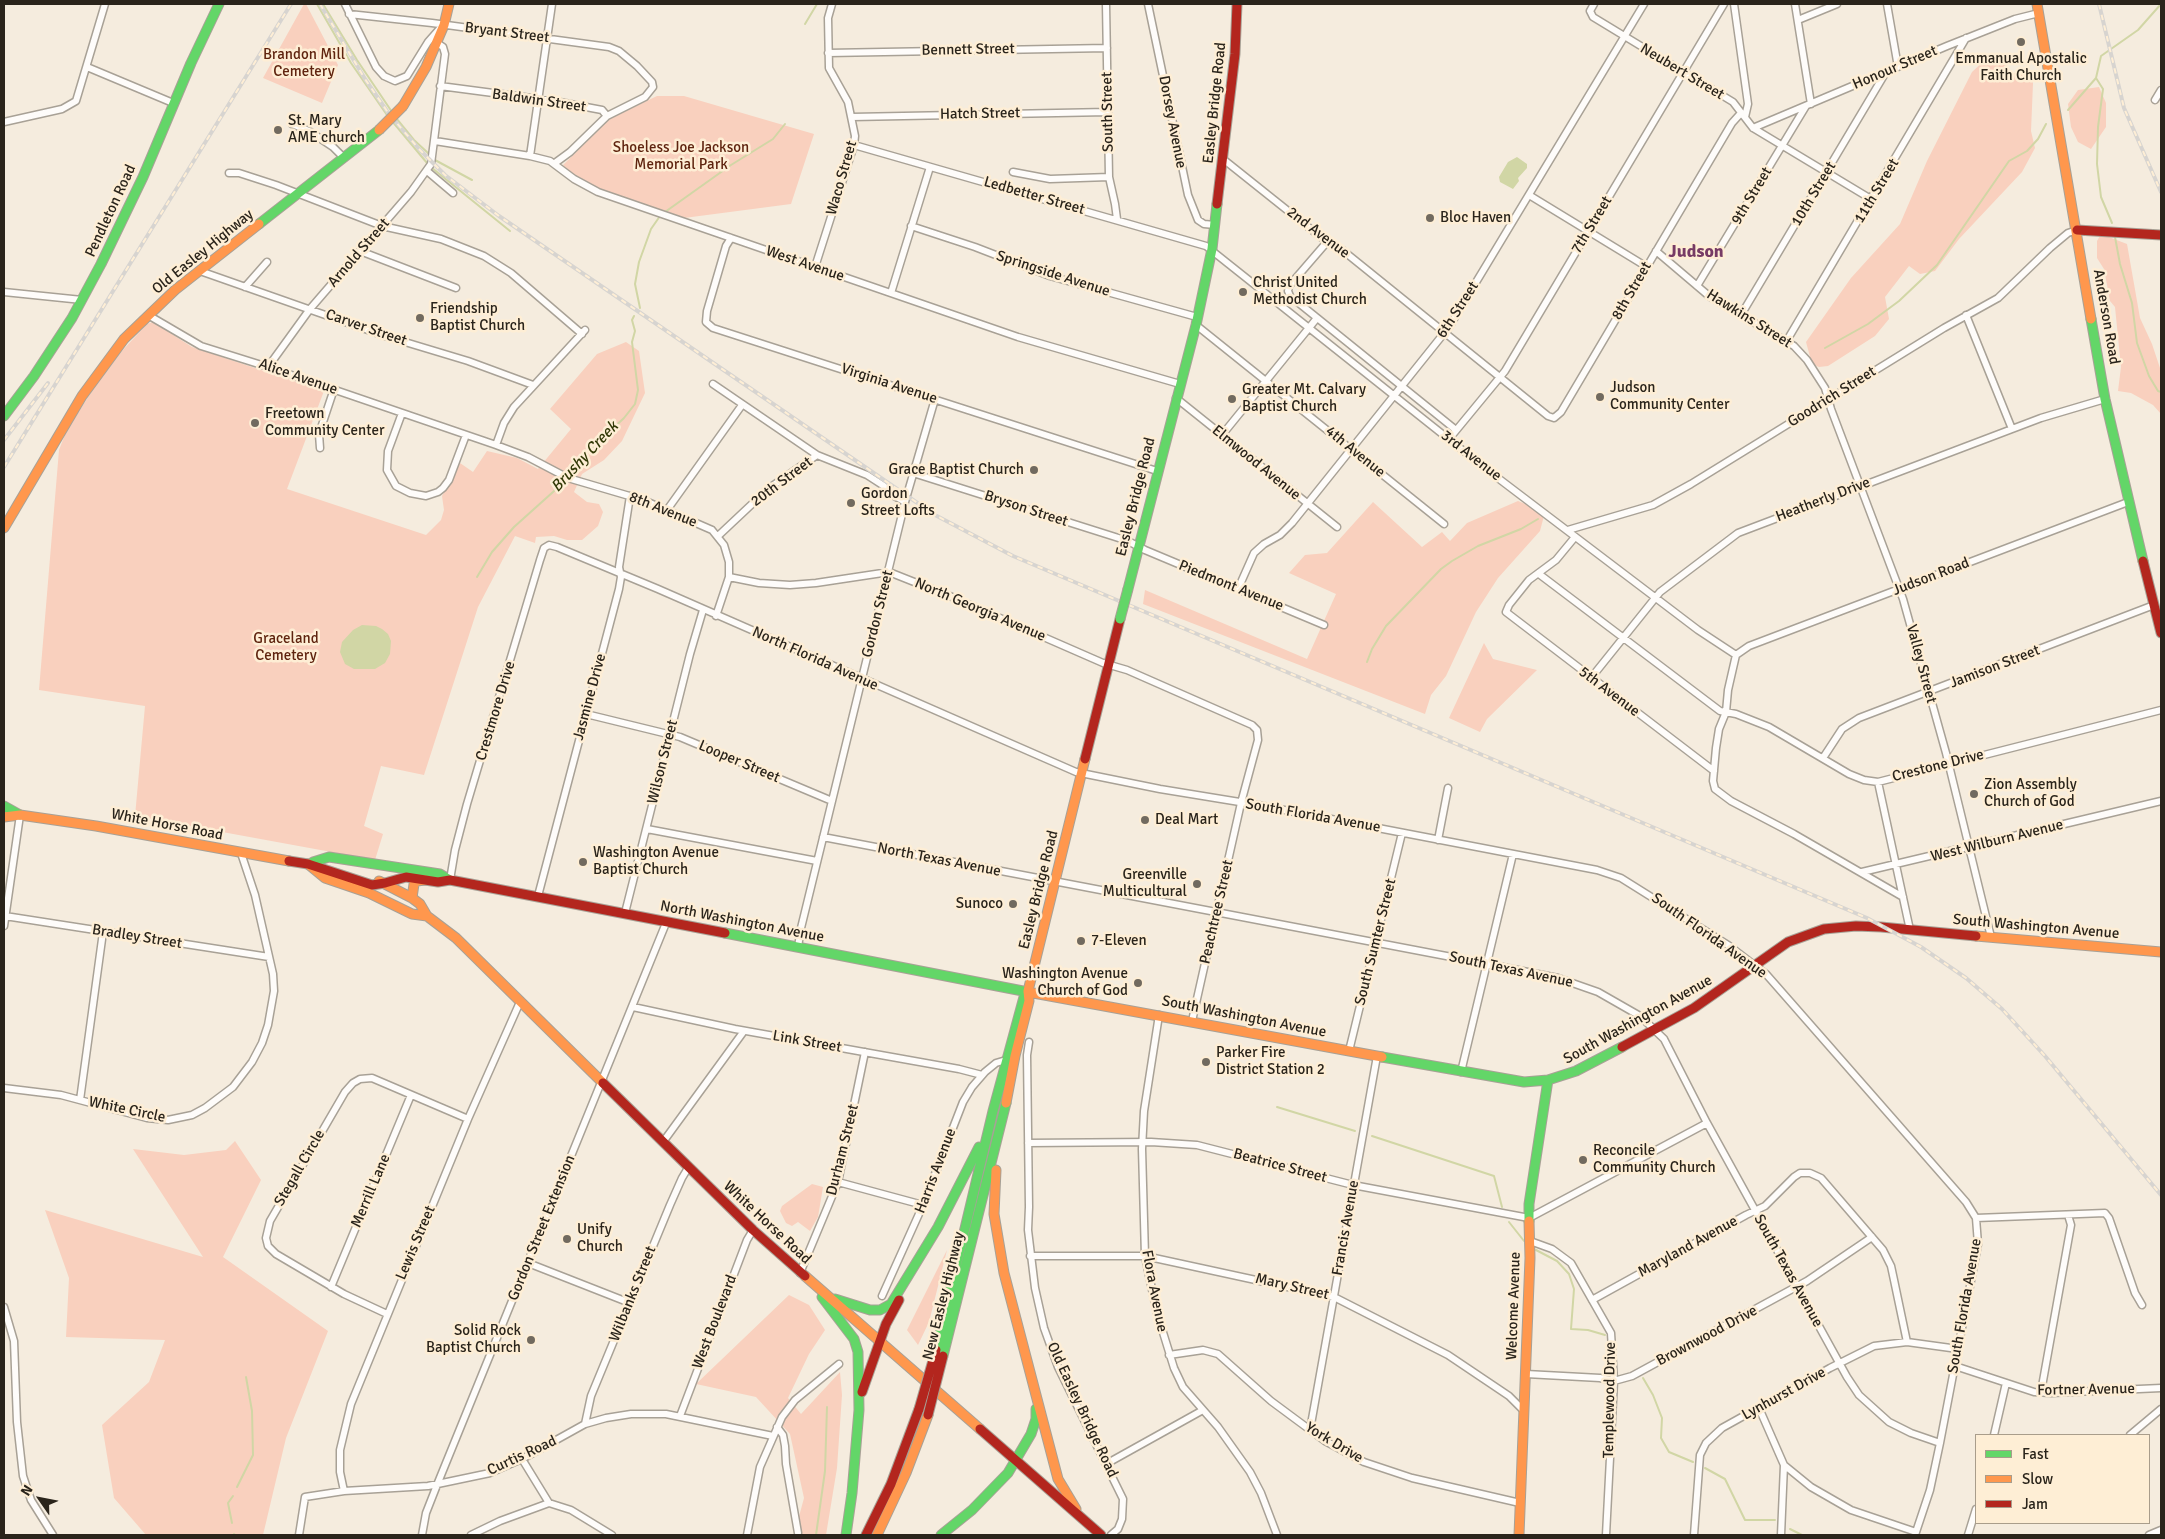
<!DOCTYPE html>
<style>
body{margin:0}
#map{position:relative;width:2165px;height:1539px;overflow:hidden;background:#f5ecde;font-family:Signika,sans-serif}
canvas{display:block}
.frame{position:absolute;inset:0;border:5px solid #2a241b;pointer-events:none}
.legend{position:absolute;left:1975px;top:1434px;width:175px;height:90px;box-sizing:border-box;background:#feeed5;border:1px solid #a99d8b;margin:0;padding:6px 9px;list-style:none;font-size:15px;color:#2a241b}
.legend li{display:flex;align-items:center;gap:10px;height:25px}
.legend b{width:25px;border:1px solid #a99d8b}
.north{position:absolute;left:15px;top:1474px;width:50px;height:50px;-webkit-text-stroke:4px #feeed5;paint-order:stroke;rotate:303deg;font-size:14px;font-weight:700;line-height:20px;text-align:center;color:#2a241b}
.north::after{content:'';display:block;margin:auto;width:18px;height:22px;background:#2a241b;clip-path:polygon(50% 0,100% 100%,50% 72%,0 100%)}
</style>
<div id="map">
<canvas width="2165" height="1539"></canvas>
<div class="frame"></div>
<ul class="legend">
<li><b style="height:6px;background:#63d668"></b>Fast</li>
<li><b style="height:6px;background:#ff974d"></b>Slow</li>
<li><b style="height:6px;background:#b3261e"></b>Jam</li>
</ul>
<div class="north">N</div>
</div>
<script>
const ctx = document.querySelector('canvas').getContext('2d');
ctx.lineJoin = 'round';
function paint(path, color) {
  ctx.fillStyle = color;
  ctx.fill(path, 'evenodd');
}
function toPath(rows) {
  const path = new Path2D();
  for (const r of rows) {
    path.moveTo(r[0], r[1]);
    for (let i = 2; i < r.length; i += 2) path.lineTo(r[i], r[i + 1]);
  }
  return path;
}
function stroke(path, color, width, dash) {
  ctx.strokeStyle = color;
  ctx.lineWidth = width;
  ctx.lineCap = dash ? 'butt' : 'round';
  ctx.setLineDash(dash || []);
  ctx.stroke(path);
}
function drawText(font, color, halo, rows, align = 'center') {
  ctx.font = font + ' Signika,sans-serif';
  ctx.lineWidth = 5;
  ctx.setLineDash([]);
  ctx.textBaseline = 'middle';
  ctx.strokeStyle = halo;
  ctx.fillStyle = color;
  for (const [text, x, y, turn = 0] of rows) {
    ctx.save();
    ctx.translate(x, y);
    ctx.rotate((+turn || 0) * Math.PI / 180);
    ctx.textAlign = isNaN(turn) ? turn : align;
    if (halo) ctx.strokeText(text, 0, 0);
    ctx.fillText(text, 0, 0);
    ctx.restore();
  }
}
paint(toPath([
 [304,4,306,4,338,65,322,103,263,78],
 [1997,55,2005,57,2008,74,2027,71,2033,83,2031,131,2035,148,2022,172,1959,239,1935,271,1920,274,1909,266,1885,297,1889,319,1875,336,1828,366,1819,367,1812,364,1806,342,1851,278,1900,224,1927,161,1972,72,1988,57],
 [2099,87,2106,103,2106,127,2091,149,2078,142,2071,127,2068,104,2078,90],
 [657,96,684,96,814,134,791,204,684,218,601,191,571,174,563,165,611,118],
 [2101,234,2127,244,2140,318,2152,344,2161,371,2161,414,2153,405,2131,393,2118,391,2121,367,2115,307,2110,301,2104,269,2097,258,2097,241],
 [153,322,192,347,324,391,287,489,426,535,441,520,444,510,442,496,460,463,473,472,487,451,517,458,538,469,571,429,550,409,597,354,626,342,639,351,645,393,622,441,604,460,582,474,574,492,587,502,599,504,603,512,598,526,582,540,567,540,554,536,536,537,535,543,515,536,478,607,424,775,381,766,364,826,383,834,375,860,135,816,145,706,39,690,59,450,66,432,95,386,121,352,147,324],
 [1518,501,1545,512,1540,531,1498,578,1476,612,1446,676,1431,695,1425,714,1143,604,1145,590,1307,659,1336,594,1289,573,1305,555,1327,553,1373,502,1422,547,1442,532,1450,541,1467,523],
 [1484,643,1493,659,1537,670,1487,719,1480,732,1449,718],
 [235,1141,261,1180,223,1257,328,1331,286,1438,263,1535,146,1535,114,1498,102,1425,149,1382,165,1340,66,1337,69,1278,45,1210,203,1257,133,1149,184,1155,226,1150],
 [812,1184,823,1187,818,1217,810,1231,798,1222,792,1226,786,1223,780,1211,782,1206],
 [947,1250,929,1322,918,1345,907,1330],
 [789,1295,809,1305,825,1330,809,1354,788,1398,801,1414,840,1372,842,1395,837,1468,826,1535,794,1535,804,1498,790,1434,756,1397,696,1384]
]), '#f9d0be');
paint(toPath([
 [1517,157,1527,164,1527,168,1518,178,1519,181,1513,189,1500,182,1499,177,1508,162],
 [362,625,376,626,382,629,388,634,391,641,390,654,385,663,375,669,354,669,345,664,340,652,342,642,353,630]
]), '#d1d6a5');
stroke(toPath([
 [317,4,351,63,389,118],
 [323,4,357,60,392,112],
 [805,24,817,4],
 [2096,78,2103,89,2098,127,2097,164,2101,197,2112,223],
 [2068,110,2096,78,2101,56,2138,30,2161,4],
 [396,118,414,140,428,153],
 [392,121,427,163],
 [435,160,472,180],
 [432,168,510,231],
 [665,212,731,165,773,139,785,124],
 [2115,237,2120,264,2132,303,2137,343,2149,376,2158,391,2161,392],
 [640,308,635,284,639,262,651,229,660,216],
 [1825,348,1868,324,1899,301,1937,265,2009,161,2027,151,2038,139,2046,124],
 [477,577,492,552,514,527,563,483,580,459,624,418,635,404,638,390,632,342,635,331,632,320,634,316],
 [1367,662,1372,649,1386,626,1441,569,1452,561,1478,546,1521,529,1538,519],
 [1277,1107,1355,1131],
 [1372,1136,1494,1176,1502,1207],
 [1509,1222,1524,1241],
 [1536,1250,1557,1261,1569,1274,1574,1289,1571,1329,1588,1330,1605,1335],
 [1643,1378,1653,1395,1662,1418,1661,1438,1669,1452,1693,1462],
 [1705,1468,1725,1479,1745,1520,1775,1520],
 [237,1487,253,1455,252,1411,246,1377],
 [232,1523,228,1503,233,1496],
 [1790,1529,1802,1535],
 [234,1534,235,1535],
 [816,1535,825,1471,827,1407]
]), '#d1d6a5', 2);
const street = toPath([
 [345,4,376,67,384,76,395,81,407,76,428,42,443,25],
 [1106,4,1109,177,1115,204,1117,219],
 [1148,4,1188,195,1198,220,1204,224,1215,225],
 [1594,4,1590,11,1593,17,1733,102,1753,128,1871,199],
 [1734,4,1748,104,1745,117],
 [1795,4,1811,104],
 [1887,4,1898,67],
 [349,14,432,23,609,47,619,51,637,66,652,82,653,87,645,97,607,116,602,110,554,101,440,86],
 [1798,20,1837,4],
 [828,53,1107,48],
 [87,67,173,103],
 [2155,100,2161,90],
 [852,117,1108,112],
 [4,122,62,109,76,101,105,4],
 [292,124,309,131,333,147,344,158],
 [1753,128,1947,46,2015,19,2039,13],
 [435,141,530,156,550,161,574,179,598,192,1018,337,1180,384],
 [854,145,1206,246,1490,472,1698,630,1736,655],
 [530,156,552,4],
 [1223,159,1327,242,1341,249,1548,416,1554,418,1561,412,1732,123,1741,113],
 [555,163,570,152,607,116],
 [427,171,453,193],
 [1013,172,1050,179,1109,177],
 [229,173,239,173,276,185,382,226,441,239,484,256,511,273,582,334],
 [1529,195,1647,267],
 [911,226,975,247,1050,276,1197,317],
 [731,238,726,246,707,311,706,322,713,328,1157,471],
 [1327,242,1289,286,1288,291,1290,296,1456,430],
 [360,251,456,288],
 [1656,251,1709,296,1794,346,1807,360,1825,388,1831,409,1903,599,1946,753,1991,937],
 [815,267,854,145,855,136,848,102,829,68,828,18,832,4],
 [200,271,385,336,468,361,533,385],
 [1697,286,1806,106],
 [245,287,267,262],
 [4,292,82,300],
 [891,293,930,167],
 [148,315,201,346,268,367,496,445,528,457,568,478,643,500,712,530,724,545,729,562,729,577,716,616],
 [1741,315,1886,72],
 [1966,315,2012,429],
 [1196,325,1444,524],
 [1786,342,1966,38],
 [268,367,310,309,411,192,431,164,445,54,443,47,437,43],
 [713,384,817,455],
 [1176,398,1337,527],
 [402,413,388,451,387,470,396,486,410,493,426,496,438,492,443,488,449,480,466,435],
 [1222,435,1317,318],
 [1449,439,1505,371,1724,4],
 [496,445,504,423,514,407,585,330],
 [320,448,319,434,334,389],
 [913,473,1128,541,1145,550,1324,625],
 [667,510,742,405],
 [1568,530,1653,505,1691,484,1944,328,1998,298,2050,248,2068,233,2077,230],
 [718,536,768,489,817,455,867,475,884,486,891,494,905,502],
 [1575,537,1556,560,1529,580,1509,605,1506,612,1714,771],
 [1539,574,1720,711,1736,714,1769,727,1849,774,1864,780,1878,782,2161,710],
 [729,577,759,583,790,585,816,583,889,572,952,597,1103,663,1127,670,1252,725,1257,730,1258,740,1241,803,1192,1021],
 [1238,589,1254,553,1264,544,1280,535,1292,523,1449,327,1644,4],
 [1736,655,1749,646,2128,502],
 [1736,655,1728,690,1726,712,1719,729,1716,748,1713,781,1715,789,1731,801,1794,834,1903,897],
 [1591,678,1660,592,1738,533,2041,418,2105,399],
 [586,714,680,737,832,801],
 [1823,758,1842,729,1859,718,2154,605],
 [1878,782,1910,930],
 [647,829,817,861],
 [823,837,1462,959,1558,978,1598,992,1640,1016,1664,1039,1707,1123,1847,1377,1859,1395,1889,1422,1911,1433,1940,1443],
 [1438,840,1448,788],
 [1862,872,2161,801],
 [450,880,455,850,467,804,540,560,544,548,549,545,557,547,658,589,1076,772,1160,789,1258,805,1597,870,1621,878,1728,945,1766,974,1966,1202,1976,1218,1978,1244,1940,1443,1930,1490,1915,1535],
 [538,896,619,589,621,577,619,567,630,496],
 [625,913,690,654,703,610],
 [5,916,269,957],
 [4,926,20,815],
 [798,947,801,928,905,502,935,399],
 [633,1007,735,1029,959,1069,982,1075],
 [1159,1015,1144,1111,1142,1149,1145,1256,1157,1313,1174,1368,1183,1387,1218,1427,1250,1472,1261,1493,1277,1535],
 [1029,1042,1027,1055,1029,1207,1028,1230,1035,1288,1044,1328,1058,1367,1123,1499,1122,1519,1118,1529,1111,1535],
 [1349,1051,1402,833],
 [1461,1072,1513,854],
 [4,1088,61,1095,147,1118,168,1120,192,1115,205,1108,233,1087,252,1062,262,1043,268,1025,274,991,273,974,255,895,241,853],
 [80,1100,103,932],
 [663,1142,744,1031],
 [1028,1143,1151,1142,1197,1145,1353,1185,1529,1218,1707,1123],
 [838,1182,923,1205],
 [1976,1218,2105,1213,2109,1218,2135,1293,2142,1305],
 [1530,1241,1552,1249,1571,1263,1611,1333,1614,1381,1606,1535],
 [1030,1256,1145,1256,1334,1297,1448,1355,1509,1396,1524,1411],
 [528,1263,630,1303],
 [800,1273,838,1182,865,1052],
 [331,1287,411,1095],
 [882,1296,923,1205,963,1102,972,1087,985,1072,996,1063,1006,1060],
 [1592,1300,1746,1215,1765,1206,1794,1177,1800,1173,1810,1173,1821,1178,1883,1250,1891,1266,1894,1280,1907,1342],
 [4,1307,14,1341,17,1422,23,1476,31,1500,53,1535],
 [387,1314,344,1294,276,1254,268,1246,266,1238,270,1221,345,1092,353,1083,360,1079,372,1078,468,1119],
 [1169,1355,1203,1350,1218,1354,1271,1401,1325,1441,1364,1462,1412,1478,1520,1503],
 [1955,1366,2034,1392,2051,1393,2161,1388],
 [1526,1374,1600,1378,1614,1381,1632,1376,1807,1281,1872,1237],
 [2041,1392,2071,1225,2068,1215],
 [1759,1408,1784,1465,1811,1487,1851,1510,1916,1532],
 [680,1416,747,1240,753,1230],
 [585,1424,591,1396,670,1205,682,1178,688,1168],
 [777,1427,783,1435,785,1446,786,1464,798,1533],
 [1310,1430,1377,1056],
 [1994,1435,2006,1383],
 [2130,1435,2161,1409],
 [522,1459,549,1503,571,1510,612,1535],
 [1106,1464,1203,1410],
 [344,1491,340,1472,340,1450,351,1404,468,1119,520,1002],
 [299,1535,305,1497,344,1491,428,1486,490,1473,522,1459,585,1424,606,1418,631,1414,666,1414,773,1436],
 [422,1535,426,1513,437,1485,666,923],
 [471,1535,500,1521,549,1503],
 [747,1535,760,1467,782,1417,795,1400,839,1364],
 [1694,1535,1700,1455,1706,1443,1722,1428,1830,1368,1874,1346,1907,1342,1958,1349],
 [1781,1535,1784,1465],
 [1968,1535,1976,1509],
 [2149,1535,2161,1530]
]);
const fast = toPath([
 [259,224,379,130],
 [2091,319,2105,399,2143,561],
 [4,416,34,376,72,318,101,264,143,177,191,63,219,4],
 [1128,589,1196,325,1212,249,1217,204],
 [4,806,20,815],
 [313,862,329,857,440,874,450,880],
 [725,933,1028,992],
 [1382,1057,1524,1082,1548,1080,1576,1071,1622,1047],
 [1529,1221,1529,1204,1548,1080],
 [822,1297,854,1339,858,1352,859,1410,852,1493,846,1535],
 [835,1299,870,1310,880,1310,891,1304,938,1227,979,1147],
 [936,1350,993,1111,1024,997],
 [943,1356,1006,1103],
 [941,1535,972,1510,1008,1473,1031,1434,1036,1419,1036,1409]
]);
const slow = toPath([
 [2037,4,2091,319],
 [403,106,426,67,444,25,449,4],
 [4,528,82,396,124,339,175,290,259,224],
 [4,817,20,815,96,826,289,861],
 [308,864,325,878,369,893,412,914,427,916,456,938,603,1083],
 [379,881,412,898,420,904,427,916],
 [412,898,414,884,417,881,425,880],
 [1976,936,2161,952],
 [1028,992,1382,1057],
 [1006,1103,1015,1056,1029,1001,1028,991,1085,759],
 [996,1170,994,1214,1004,1273,1058,1479,1076,1509],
 [805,1276,980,1429],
 [877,1535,906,1473,928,1415],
 [1519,1535,1530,1258,1529,1221]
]);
const jam = toPath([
 [1217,204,1235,54,1237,4],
 [2077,230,2161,235],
 [2143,561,2161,633],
 [1085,759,1120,619],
 [289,861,308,864,372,885,385,883],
 [385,883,406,877,438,882,450,880,725,933],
 [1622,1047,1694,1008,1788,942,1824,929,1856,926,1881,927,1976,936],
 [603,1083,753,1230,805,1276],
 [862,1392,886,1324,899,1300],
 [980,1429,1101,1535],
 [866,1535,891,1484,919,1409]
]);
stroke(street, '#a8a196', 9);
stroke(fast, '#a8a196', 11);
stroke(slow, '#a8a196', 11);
stroke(jam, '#a8a196', 11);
stroke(street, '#fefcfa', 6);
stroke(fast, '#63d668', 9);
stroke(slow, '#ff974d', 9);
stroke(jam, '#b3261e', 9);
const rail = toPath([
 [320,4,365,79,389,114,419,149,445,175,499,216,935,515,1013,556,1867,918,1921,947,1966,978,2002,1009,2045,1056,2161,1195],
 [2099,4,2124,108,2161,192],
 [4,440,48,383],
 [4,467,291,4]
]);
stroke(rail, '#d7d4d0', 4);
stroke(rail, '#feeed5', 2, [5.5]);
const fastBridge = toPath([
 [1120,619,1128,589]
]);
const slowBridge = toPath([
 [379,130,403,106]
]);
const jamBridge = toPath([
 [919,1409,936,1350],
 [928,1415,943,1356]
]);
stroke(fastBridge, '#a8a196', 11, []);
stroke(slowBridge, '#a8a196', 11, []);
stroke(jamBridge, '#a8a196', 11, []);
stroke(fastBridge, '#63d668', 9);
stroke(slowBridge, '#ff974d', 9);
stroke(jamBridge, '#b3261e', 9);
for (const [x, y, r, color] of [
 [2021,42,5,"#716a5f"],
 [278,130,5,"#716a5f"],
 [1430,218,5,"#716a5f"],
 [1243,292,5,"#716a5f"],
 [420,318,5,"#716a5f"],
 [1600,397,5,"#716a5f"],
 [1232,399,5,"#716a5f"],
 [255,423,5,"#716a5f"],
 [1034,470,5,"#716a5f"],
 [851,503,5,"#716a5f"],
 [1974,794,5,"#716a5f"],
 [1145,820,5,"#716a5f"],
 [583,862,5,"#716a5f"],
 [1197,884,5,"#716a5f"],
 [1013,904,5,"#716a5f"],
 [1081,941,5,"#716a5f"],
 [1138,983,5,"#716a5f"],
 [1206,1062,5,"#716a5f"],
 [1583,1160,5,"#716a5f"],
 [567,1239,5,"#716a5f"],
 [531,1340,5,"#716a5f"]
]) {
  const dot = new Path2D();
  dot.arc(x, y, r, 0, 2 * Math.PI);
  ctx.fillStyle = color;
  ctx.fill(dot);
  stroke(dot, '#feeed5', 2);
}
drawText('15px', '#2a241b', '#feeed5', [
 ["Bryant Street",507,33,7],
 ["Bennett Street",968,50,-1],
 ["Honour Street",1895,68,-23],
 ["Neubert Street",1682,72,31],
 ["Baldwin Street",539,101,8],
 ["Easley Bridge Road",1215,103,-84],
 ["South Street",1108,112,-91],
 ["Hatch Street",980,114,-1],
 ["Dorsey Avenue",1172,122,79],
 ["Waco Street",842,178,-74],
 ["11th Street",1877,191,-59],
 ["10th Street",1814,194,-59],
 ["Ledbetter Street",1034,196,16],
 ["9th Street",1752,196,-59],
 ["Pendleton Road",111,211,-65],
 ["7th Street",1592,225,-59],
 ["2nd Avenue",1318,233,37],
 ["Old Easley Highway",203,252,-39],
 ["Arnold Street",359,253,-49],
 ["West Avenue",805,264,19],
 ["Springside Avenue",1053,274,18],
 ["8th Street",1632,291,-60],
 ["6th Street",1458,310,-57],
 ["Anderson Road",2106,317,80],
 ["Hawkins Street",1749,319,32],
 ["Carver Street",366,328,19],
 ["Alice Avenue",298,377,19],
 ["Virginia Avenue",889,384,18],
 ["Goodrich Street",1832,397,-32],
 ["4th Avenue",1355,452,39],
 ["3rd Avenue",1471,456,38],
 ["Elmwood Avenue",1256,463,39],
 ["20th Street",782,482,-37],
 ["Easley Bridge Road",1136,497,-76],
 ["Heatherly Drive",1823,500,-21],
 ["Bryson Street",1026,509,18],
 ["8th Avenue",663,510,22],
 ["Judson Road",1931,577,-21],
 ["Piedmont Avenue",1231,586,22],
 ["North Georgia Avenue",980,610,23],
 ["Gordon Street",878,614,-76],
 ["North Florida Avenue",815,659,24],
 ["Valley Street",1921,664,75],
 ["Jamison Street",1995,667,-21],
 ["5th Avenue",1609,692,37],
 ["Jasmine Drive",590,697,-75],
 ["Crestmore Drive",496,711,-73],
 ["Wilson Street",663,762,-76],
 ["Looper Street",739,762,23],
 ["Crestone Drive",1938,766,-14],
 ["South Florida Avenue",1313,816,10],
 ["White Horse Road",167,825,11],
 ["West Wilburn Avenue",1997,841,-14],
 ["North Texas Avenue",939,860,11],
 ["Easley Bridge Road",1039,890,-76],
 ["Peachtree Street",1217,912,-77],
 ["North Washington Avenue",742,922,11],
 ["South Washington Avenue",2036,927,5],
 ["South Florida Avenue",1709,936,35],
 ["Bradley Street",137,937,9],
 ["South Sumter Street",1376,942,-76],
 ["South Texas Avenue",1511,970,12],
 ["South Washington Avenue",1244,1017,11],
 ["South Washington Avenue",1638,1020,-29],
 ["Link Street",807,1042,10],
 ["White Circle",127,1110,12],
 ["Durham Street",843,1150,-76],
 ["Beatrice Street",1280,1166,15],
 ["Stegall Circle",300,1168,-60],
 ["Harris Avenue",936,1171,-69],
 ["Merrill Lane",371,1191,-67],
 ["White Horse Road",767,1223,43],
 ["Gordon Street Extension",542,1228,-68],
 ["Francis Avenue",1346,1228,-80],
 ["Lewis Street",416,1243,-67],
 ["Maryland Avenue",1688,1247,-29],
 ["South Texas Avenue",1788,1271,61],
 ["Mary Street",1292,1287,13],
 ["Flora Avenue",1154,1291,79],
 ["Wilbanks Street",633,1294,-68],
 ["New Easley Highway",944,1296,-76],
 ["Welcome Avenue",1514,1306,-88],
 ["South Florida Avenue",1965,1306,-80],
 ["West Boulevard",715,1322,-69],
 ["Brownwood Drive",1707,1336,-28],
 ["Fortner Avenue",2086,1390,-1],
 ["Lynhurst Drive",1784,1394,-29],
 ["Templewood Drive",1610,1400,-89],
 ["Old Easley Bridge Road",1082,1410,65],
 ["York Drive",1334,1443,31],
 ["Curtis Road",522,1456,-25]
]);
drawText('15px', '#5f240f', '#feeed5', [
 ["Brandon Mill",304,55],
 ["Cemetery",304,72],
 ["Shoeless Joe Jackson",681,148],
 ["Memorial Park",681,165],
 ["Graceland",286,639],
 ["Cemetery",286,656]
]);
drawText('15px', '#2a241b', '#feeed5', [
 ["Emmanual Apostalic",2021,59,"center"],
 ["Faith Church",2021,76,"center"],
 ["St. Mary",288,121],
 ["AME church",288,138],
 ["Bloc Haven",1440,218],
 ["Christ United",1253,283],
 ["Methodist Church",1253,300],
 ["Friendship",430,309],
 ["Baptist Church",430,326],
 ["Judson",1610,388],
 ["Community Center",1610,405],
 ["Greater Mt. Calvary",1242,390],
 ["Baptist Church",1242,407],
 ["Freetown",265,414],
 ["Community Center",265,431],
 ["Grace Baptist Church",1024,470,"right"],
 ["Gordon",861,494],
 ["Street Lofts",861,511],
 ["Zion Assembly",1984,785],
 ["Church of God",1984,802],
 ["Deal Mart",1155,820],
 ["Washington Avenue",593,853],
 ["Baptist Church",593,870],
 ["Greenville",1187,875,"right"],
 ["Multicultural",1187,892,"right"],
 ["Sunoco",1003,904,"right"],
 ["7-Eleven",1091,941],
 ["Washington Avenue",1128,974,"right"],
 ["Church of God",1128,991,"right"],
 ["Parker Fire",1216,1053],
 ["District Station 2",1216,1070],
 ["Reconcile",1593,1151],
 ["Community Church",1593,1168],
 ["Unify",577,1230],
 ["Church",577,1247],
 ["Solid Rock",521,1331,"right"],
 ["Baptist Church",521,1348,"right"]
], 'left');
drawText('italic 16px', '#313806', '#feeed5', [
 ["Brushy Creek",585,457,-47]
]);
drawText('bold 18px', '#773b65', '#feeed5', [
 ["Judson",1696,252]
]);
</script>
